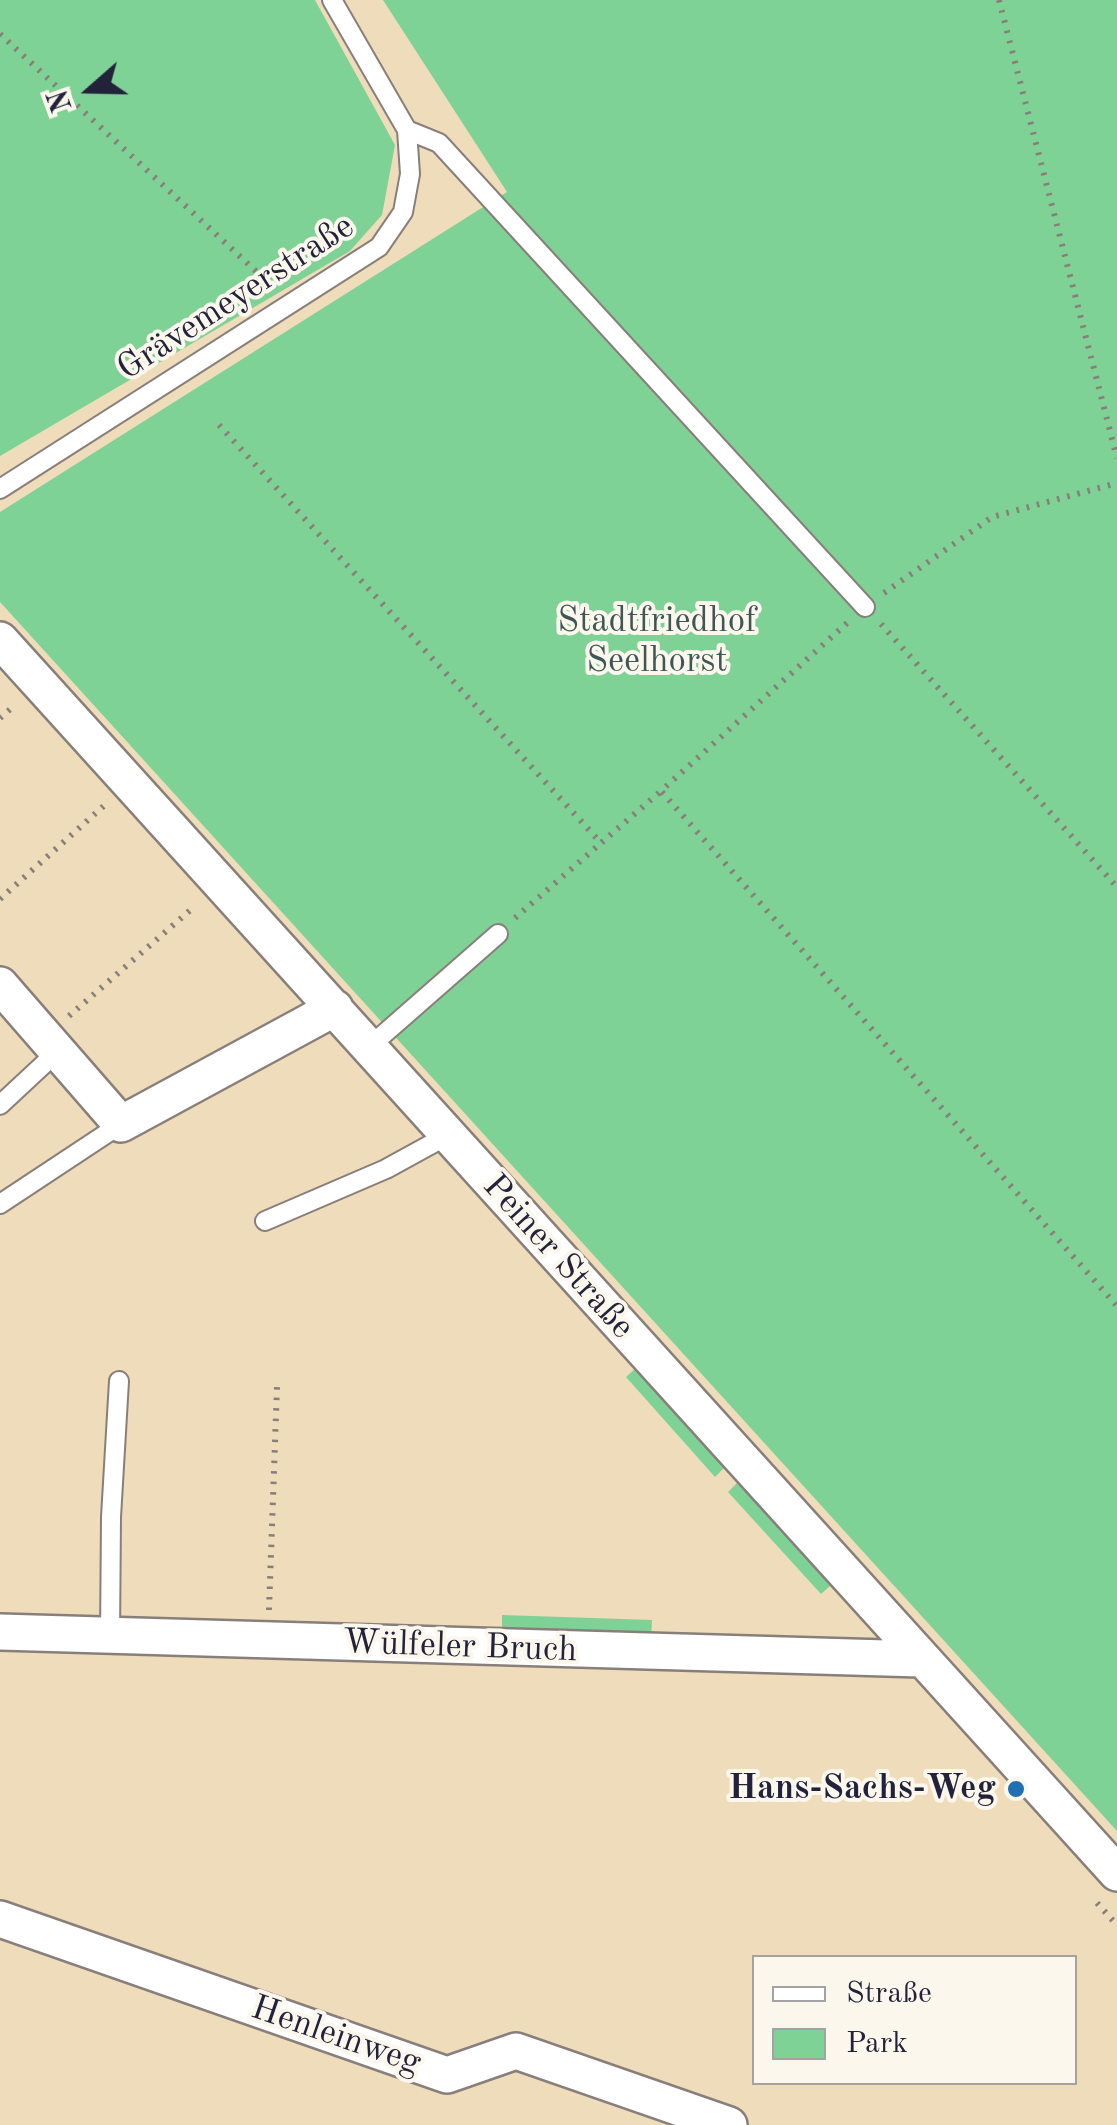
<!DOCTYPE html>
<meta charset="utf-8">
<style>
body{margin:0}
#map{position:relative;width:1117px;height:2125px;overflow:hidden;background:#efdcbb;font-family:"Old Standard TT",serif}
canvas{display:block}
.legend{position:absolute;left:752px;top:1955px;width:325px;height:130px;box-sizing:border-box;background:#fbf7ec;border:2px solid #a4a2a5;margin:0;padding:12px 18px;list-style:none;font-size:30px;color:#22223b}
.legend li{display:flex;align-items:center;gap:20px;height:50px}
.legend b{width:50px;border:2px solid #a4a2a5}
.north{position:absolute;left:40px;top:40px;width:100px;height:100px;-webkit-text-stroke:8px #fbf7ec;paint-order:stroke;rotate:250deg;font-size:28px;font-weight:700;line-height:40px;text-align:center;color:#22223b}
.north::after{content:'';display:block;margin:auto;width:35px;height:45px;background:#22223b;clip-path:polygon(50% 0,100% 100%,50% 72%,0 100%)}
</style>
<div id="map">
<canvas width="1117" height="2125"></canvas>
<ul class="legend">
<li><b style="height:12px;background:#fff"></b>Straße</li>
<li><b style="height:28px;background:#7fd295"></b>Park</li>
</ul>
<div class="north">N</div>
</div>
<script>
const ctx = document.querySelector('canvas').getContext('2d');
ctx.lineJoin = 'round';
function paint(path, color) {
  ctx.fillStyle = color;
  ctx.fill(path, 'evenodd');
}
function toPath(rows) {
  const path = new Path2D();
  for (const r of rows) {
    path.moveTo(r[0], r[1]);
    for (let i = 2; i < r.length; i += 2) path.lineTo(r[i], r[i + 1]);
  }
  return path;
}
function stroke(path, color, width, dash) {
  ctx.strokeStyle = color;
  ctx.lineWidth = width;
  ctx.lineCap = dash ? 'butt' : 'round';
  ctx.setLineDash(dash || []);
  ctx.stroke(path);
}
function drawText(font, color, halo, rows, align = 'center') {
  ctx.font = font + ' "Old Standard TT",serif';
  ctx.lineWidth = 8;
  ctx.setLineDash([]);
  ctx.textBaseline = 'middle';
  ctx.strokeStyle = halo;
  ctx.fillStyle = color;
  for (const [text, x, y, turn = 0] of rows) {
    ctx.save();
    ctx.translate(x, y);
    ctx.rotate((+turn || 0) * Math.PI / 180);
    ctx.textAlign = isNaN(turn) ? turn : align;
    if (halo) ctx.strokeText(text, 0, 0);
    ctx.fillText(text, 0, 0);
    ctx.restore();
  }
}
paint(toPath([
 [0,0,315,0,395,145,382,215,350,251,0,456],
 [383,0,1117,0,1117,1831,0,602,0,512,507,192],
 [636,1368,725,1467,715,1477,626,1377],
 [738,1482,831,1585,821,1594,728,1492],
 [502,1615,652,1620,651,1640,502,1635]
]), '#7fd295');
const lane = toPath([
 [407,130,439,143,865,607],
 [0,489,379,247,403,212,410,174,407,130,332,0],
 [369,1047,498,934],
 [0,1105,58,1051],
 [0,1204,121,1124],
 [265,1221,386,1169,448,1135],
 [110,1637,111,1517,119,1381]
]);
const street = toPath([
 [0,640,1117,1873],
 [0,985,121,1124,335,1008],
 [0,1632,920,1659],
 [0,1919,447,2075,516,2051,729,2125]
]);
stroke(lane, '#887f7b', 22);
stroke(street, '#887f7b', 40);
stroke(toPath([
 [999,0,1117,458],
 [0,34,274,288],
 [219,425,601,843,661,791],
 [884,593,992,517,1117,483],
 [847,623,661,791,1117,1306],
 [881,624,1117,887],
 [0,718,14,706],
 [0,899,107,803],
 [515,918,601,843],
 [69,1016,195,906],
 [269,1610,277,1387],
 [1097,1903,1117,1925]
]), '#887f7b', 6, [2.5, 8]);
stroke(lane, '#fff', 18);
stroke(street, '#fff', 35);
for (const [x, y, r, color] of [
 [1016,1789,10,"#1f6fb2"]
]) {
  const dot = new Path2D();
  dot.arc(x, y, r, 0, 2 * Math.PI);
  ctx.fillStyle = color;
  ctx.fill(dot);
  stroke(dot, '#fbf7ec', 4);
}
drawText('35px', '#22223b', '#fbf7ec', [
 ["Grävemeyerstraße",236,298,-33],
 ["Peiner Straße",558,1257,48],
 ["Wülfeler Bruch",460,1647,2],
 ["Henleinweg",336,2036,19]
]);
drawText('35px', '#3e5756', '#fbf7ec', [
 ["Stadtfriedhof",657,622],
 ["Seelhorst",657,662]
]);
drawText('bold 35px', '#22223b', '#fbf7ec', [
 ["Hans-Sachs-Weg",996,1789]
], 'right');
</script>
